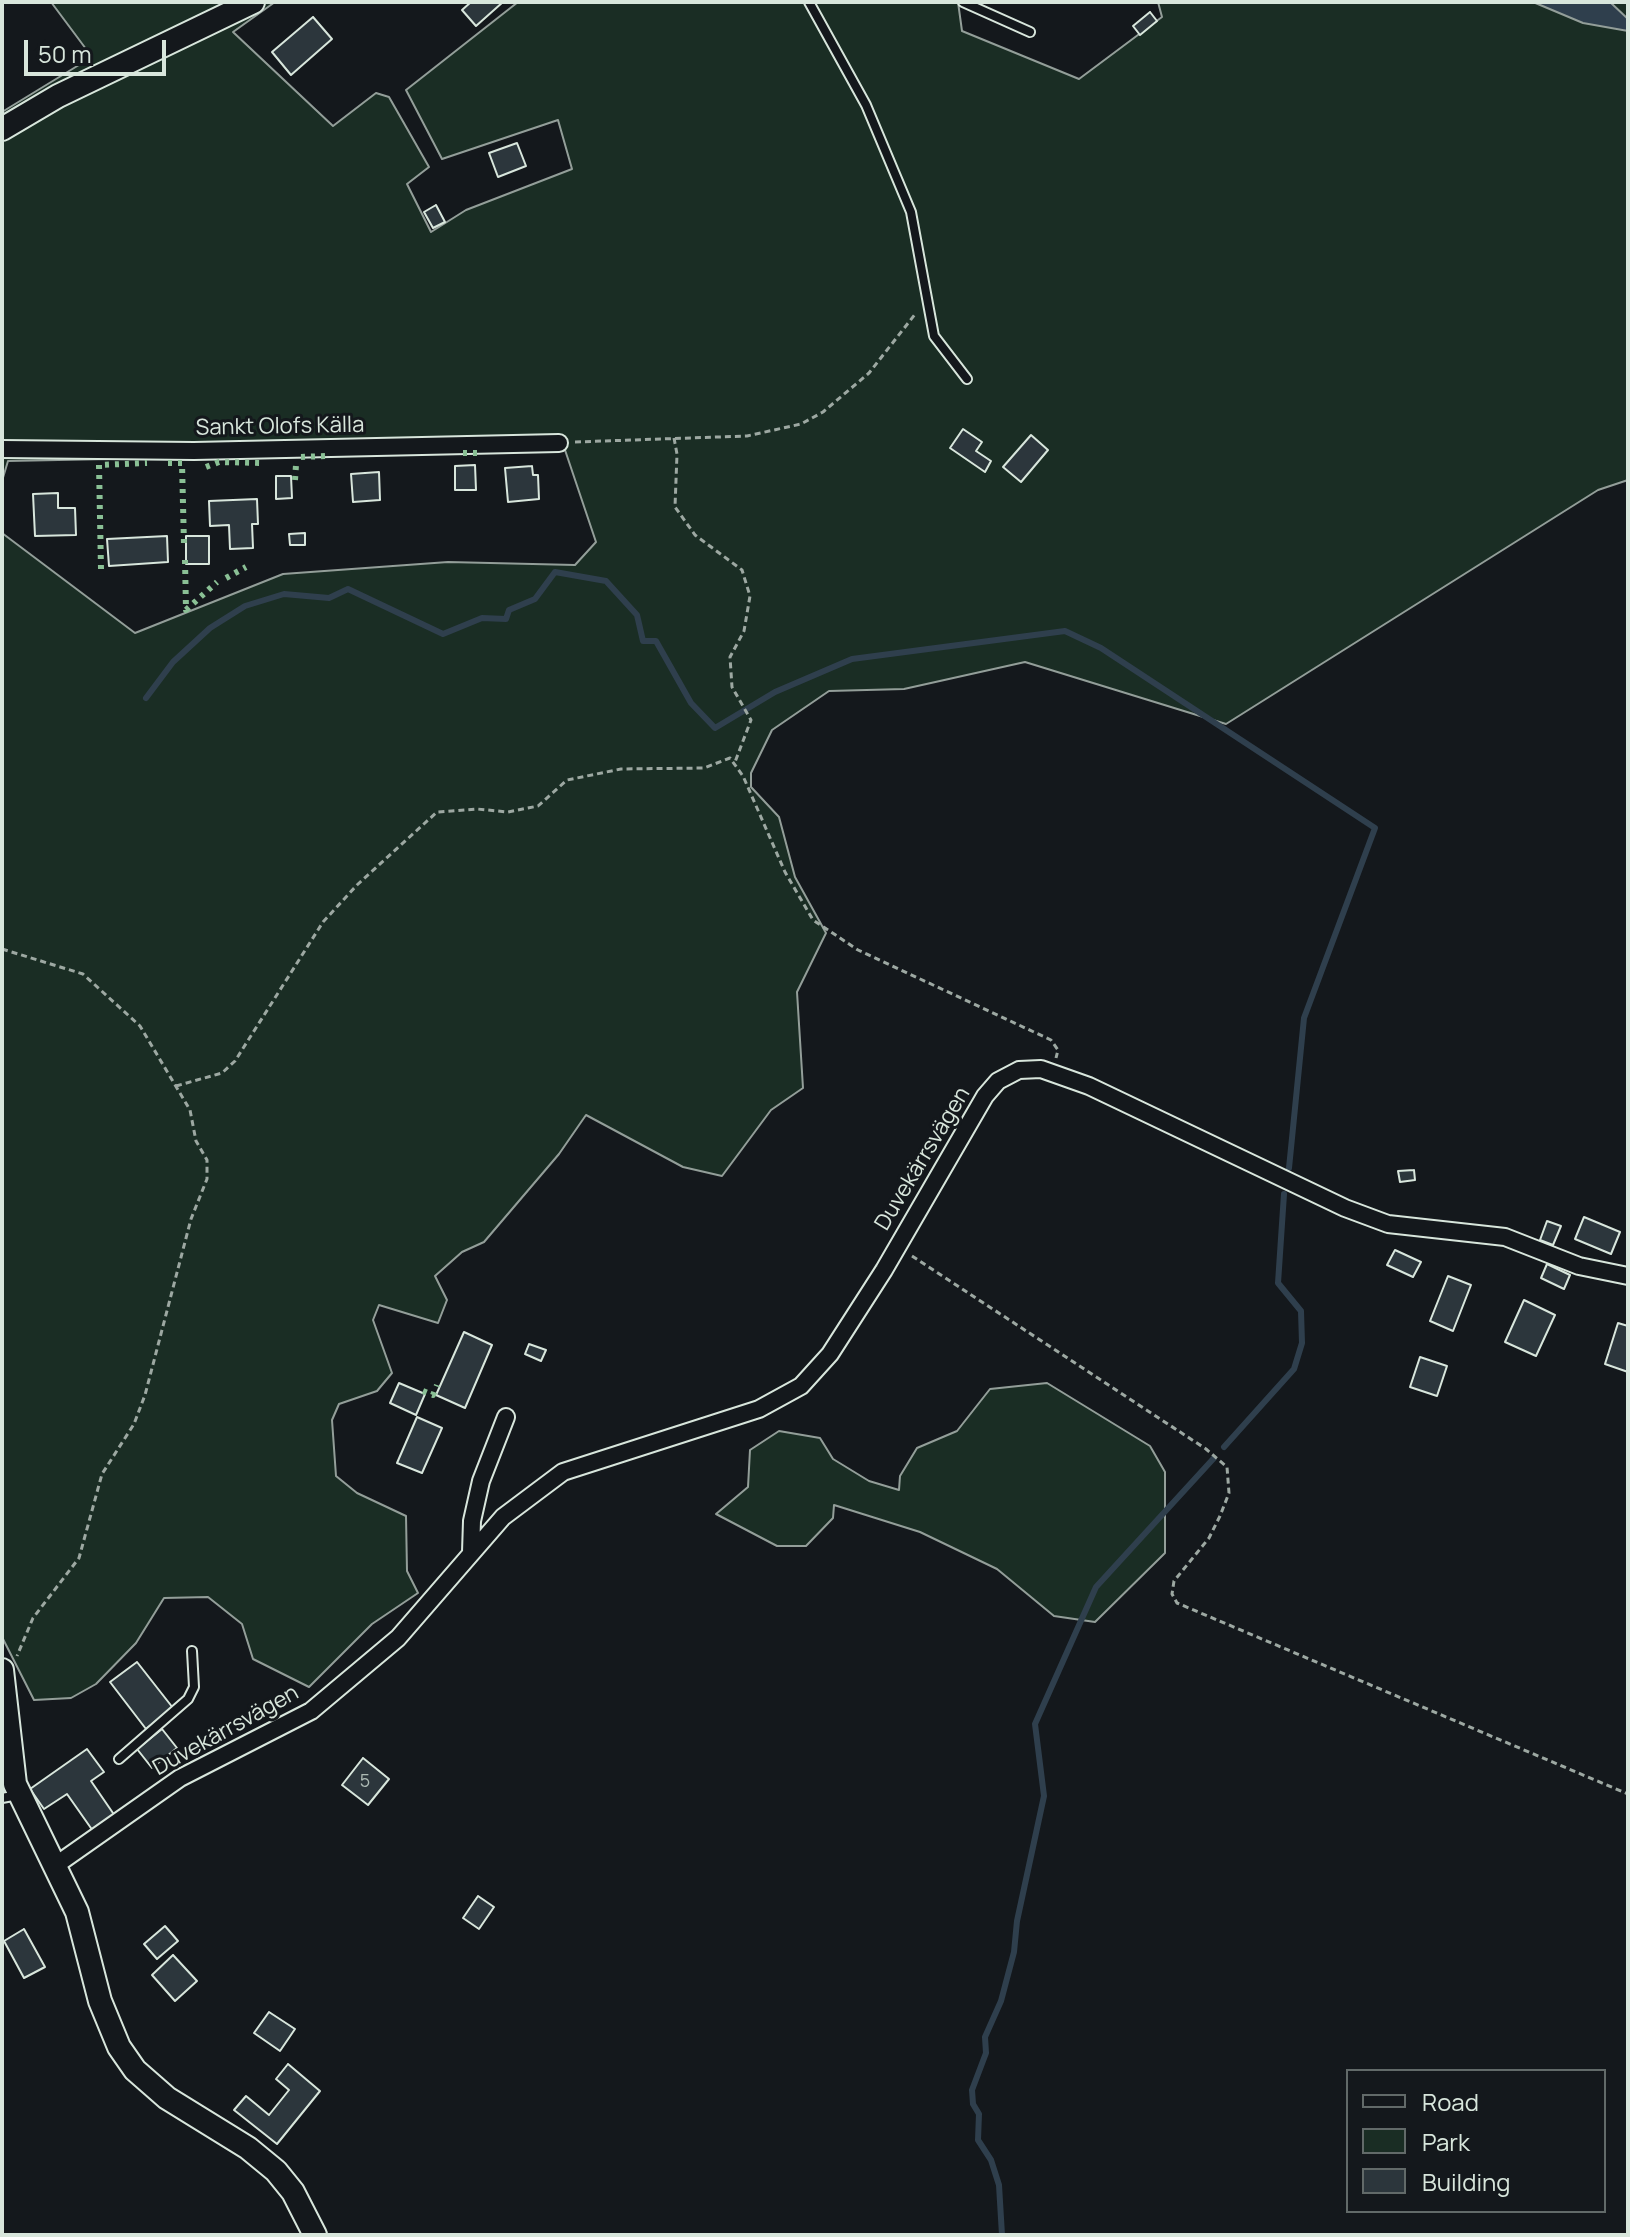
<!DOCTYPE html>
<meta charset="utf-8">
<style>
body{margin:0}
#map{position:relative;width:1630px;height:2237px;overflow:hidden;background:#14181c;font-family:Manrope,sans-serif}
canvas{display:block}
.frame{position:absolute;inset:0;border:4px solid #d8e6dc;pointer-events:none}
.legend{position:absolute;left:1346px;top:2069px;width:260px;height:144px;box-sizing:border-box;background:#14181c;border:2px solid #626a69;margin:0;padding:10px 14px;list-style:none;font-size:24px;color:#d8e6dc}
.legend li{display:flex;align-items:center;gap:16px;height:40px}
.legend b{width:40px;border:2px solid #626a69}
.scale{position:absolute;left:24px;top:40px;width:142px;height:36px;box-sizing:border-box;border:4px solid #d8e6dc;border-top:0;padding-left:10px;font-size:24px;line-height:28px;white-space:nowrap;color:#d8e6dc;-webkit-text-stroke:6px #14181c;paint-order:stroke}
</style>
<div id="map">
<canvas width="1630" height="2237"></canvas>
<div class="frame"></div>
<ul class="legend">
<li><b style="height:10px;background:#14181c"></b>Road</li>
<li><b style="height:22px;background:#1a2d24"></b>Park</li>
<li><b style="height:22px;background:#2c363c"></b>Building</li>
</ul>
<div class="scale">50 m</div>
</div>
<script>
const ctx = document.querySelector('canvas').getContext('2d');
ctx.lineJoin = 'round';
function paint(path, color) {
  ctx.fillStyle = color;
  ctx.fill(path, 'evenodd');
}
function toPath(rows) {
  const path = new Path2D();
  for (const r of rows) {
    path.moveTo(r[0], r[1]);
    for (let i = 2; i < r.length; i += 2) path.lineTo(r[i], r[i + 1]);
  }
  return path;
}
function stroke(path, color, width, dash) {
  ctx.strokeStyle = color;
  ctx.lineWidth = width;
  ctx.lineCap = dash ? 'butt' : 'round';
  ctx.setLineDash(dash || []);
  ctx.stroke(path);
}
function drawText(font, color, halo, rows, align = 'center') {
  ctx.font = font + ' Manrope,sans-serif';
  ctx.lineWidth = 6;
  ctx.setLineDash([]);
  ctx.textBaseline = 'middle';
  ctx.strokeStyle = halo;
  ctx.fillStyle = color;
  for (const [text, x, y, turn = 0] of rows) {
    ctx.save();
    ctx.translate(x, y);
    ctx.rotate((+turn || 0) * Math.PI / 180);
    ctx.textAlign = isNaN(turn) ? turn : align;
    if (halo) ctx.strokeText(text, 0, 0);
    ctx.fillText(text, 0, 0);
    ctx.restore();
  }
}
const green = toPath([
 [51,2,275,2,233,32,333,126,376,93,389,97,429,167,407,184,431,232,466,210,572,169,558,120,442,159,406,90,518,2,958,2,962,31,1079,79,1162,17,1158,2,1628,2,1628,480,1598,490,1226,724,1025,662,904,689,829,691,772,730,751,773,751,787,779,817,795,877,826,933,797,992,803,1088,771,1110,722,1176,683,1167,586,1115,559,1154,484,1242,462,1252,435,1276,447,1300,438,1323,379,1305,373,1320,392,1373,377,1391,339,1404,332,1420,336,1476,357,1493,406,1516,407,1571,418,1593,372,1624,309,1687,253,1659,242,1624,208,1597,164,1598,136,1643,96,1684,71,1698,34,1700,2,1637,2,533,135,633,283,574,448,562,575,565,596,542,565,450,8,461,2,481,2,112,92,57,51,2],
 [1047,1383,1150,1446,1165,1472,1165,1553,1095,1622,1054,1616,997,1569,920,1532,834,1505,833,1518,806,1546,777,1546,716,1514,748,1487,750,1450,779,1431,820,1438,833,1459,869,1481,899,1490,900,1476,917,1448,957,1431,990,1389,1047,1383]
]);
paint(green, '#1a2d24');
stroke(green, '#939e99', 2);
const water = toPath([
 [1533,2,1610,2,1628,19,1628,31,1583,23,1533,2]
]);
paint(water, '#2f3f4d');
stroke(water, '#939e99', 2);
stroke(toPath([
 [146,698,173,662,210,628,245,606,284,594,329,598,348,589,443,634,482,618,506,619,509,610,535,599,555,572,606,581,637,615,643,641,656,641,691,703,715,728,775,692,852,659,1065,631,1101,648,1375,828,1304,1018,1289,1168],
 [1224,1447,1294,1369,1302,1343,1301,1311,1278,1283,1284,1194],
 [1002,2235,999,2185,991,2160,978,2140,979,2114,973,2104,972,2090,986,2053,985,2037,1001,2001,1014,1952,1017,1921,1044,1796,1035,1724,1096,1587,1214,1458]
]), '#2f3f4d', 6);
const building = toPath([
 [471,2,503,2,476,26,462,10,471,2],
 [1150,12,1157,21,1140,35,1133,26,1150,12],
 [313,17,332,39,291,75,272,52,313,17],
 [517,143,526,166,498,177,489,153,517,143],
 [436,205,445,222,433,228,424,212,436,205],
 [963,429,982,442,976,451,991,461,985,472,950,448,963,429],
 [1031,435,1048,450,1021,482,1003,467,1031,435],
 [475,465,476,490,455,490,455,466,475,465],
 [532,466,533,475,538,475,539,499,508,502,505,468,532,466],
 [379,472,380,500,353,502,351,474,379,472],
 [276,476,291,476,292,498,276,499,276,476],
 [58,493,58,508,75,508,76,535,35,536,33,494,58,493],
 [257,499,258,524,252,524,253,548,230,549,229,525,210,526,209,501,257,499],
 [305,533,305,545,290,545,289,534,305,533],
 [167,536,168,562,109,566,107,539,167,536],
 [186,536,209,536,209,564,186,564,186,536],
 [1414,1170,1415,1180,1400,1182,1398,1171,1414,1170],
 [1584,1217,1620,1232,1611,1254,1575,1239,1584,1217],
 [1547,1221,1561,1226,1553,1245,1540,1240,1547,1221],
 [1395,1250,1421,1262,1413,1277,1387,1265,1395,1250],
 [1547,1264,1570,1275,1564,1289,1541,1278,1547,1264],
 [1448,1276,1471,1285,1453,1331,1430,1321,1448,1276],
 [1524,1300,1555,1315,1536,1356,1505,1342,1524,1300],
 [1618,1323,1628,1326,1628,1372,1605,1364,1618,1323],
 [464,1332,492,1345,465,1408,436,1395,464,1332],
 [529,1344,546,1350,541,1361,525,1354,529,1344],
 [1420,1357,1447,1366,1437,1396,1410,1387,1420,1357],
 [399,1383,425,1394,416,1415,390,1403,399,1383],
 [417,1417,442,1428,422,1473,397,1463,417,1417],
 [137,1662,173,1708,146,1729,110,1682,137,1662],
 [162,1729,177,1748,152,1768,137,1749,162,1729],
 [87,1749,104,1772,91,1781,115,1816,93,1831,67,1794,44,1809,30,1789,87,1749],
 [363,1758,389,1779,368,1805,342,1785,363,1758],
 [478,1896,494,1907,479,1929,463,1918,478,1896],
 [165,1926,178,1941,157,1959,144,1944,165,1926],
 [24,1929,45,1967,24,1978,4,1941,24,1929],
 [173,1955,197,1981,175,2001,152,1975,173,1955],
 [269,2012,295,2029,280,2051,254,2033,269,2012],
 [288,2064,320,2091,277,2144,234,2110,246,2096,269,2115,289,2090,276,2079,288,2064]
]);
paint(building, '#2c363c');
stroke(building, '#d8e6dc', 2);
const service = toPath([
 [809,2,866,105,911,212,934,336,967,379],
 [963,2,1030,32],
 [119,1759,188,1699,194,1687,192,1651],
 [2,1798,18,1795]
]);
const minor = toPath([
 [2,449,194,451,559,443],
 [471,1552,472,1521,481,1481,506,1417],
 [56,1865,180,1778,311,1711,398,1638,503,1517,563,1472,759,1409,801,1386,830,1354,884,1270,985,1096,998,1081,1019,1070,1041,1069,1089,1086,1345,1208,1388,1224,1505,1237,1579,1266,1628,1276]
]);
const tertiary = toPath([
 [2,129,58,96,253,2],
 [2,1670,15,1784,77,1912,100,2001,119,2047,135,2070,167,2098,248,2148,276,2171,293,2192,315,2235]
]);
stroke(service, '#d8e6dc', 12);
stroke(minor, '#d8e6dc', 20);
stroke(tertiary, '#d8e6dc', 26);
stroke(toPath([
 [674,438,677,454,675,507,695,535,742,570,750,596,744,631,730,657,732,687,751,720,735,762],
 [575,442,747,436,801,424,823,412,869,373,916,313],
 [2,949,83,974,140,1026,190,1110,196,1141,207,1160,207,1179,191,1219,145,1395,134,1424,102,1474,79,1558,33,1618,17,1656],
 [176,1086,222,1073,235,1061,323,922,357,885,437,812,477,809,508,812,538,806,567,780,621,769,704,768,730,758,743,776,785,872,813,920,858,950,1051,1040,1058,1050,1056,1058],
 [912,1256,1206,1449,1227,1467,1229,1493,1220,1516,1209,1538,1174,1581,1172,1594,1177,1603,1628,1794]
]), '#9da8a2', 3, [6, 4]);
stroke(service, '#14181c', 8);
stroke(minor, '#14181c', 16);
stroke(tertiary, '#14181c', 22);
stroke(toPath([
 [463,453,482,453],
 [301,457,327,456],
 [168,463,182,463,184,545],
 [206,467,219,462,263,463],
 [295,480,296,465],
 [185,560,186,610,217,582],
 [101,569,99,465,147,463],
 [226,578,246,567],
 [423,1391,433,1395,437,1385]
]), '#8ac095', 6, [4, 6]);
drawText('18px', '#adbab4', null, [
 ["5",365,1782]
]);
drawText('22px', '#d8e6dc', '#14181c', [
 ["Sankt Olofs Källa",280,427,-1],
 ["Duvekärrsvägen",923,1159,-59],
 ["Duvekärrsvägen",226,1731,-29]
]);
</script>
